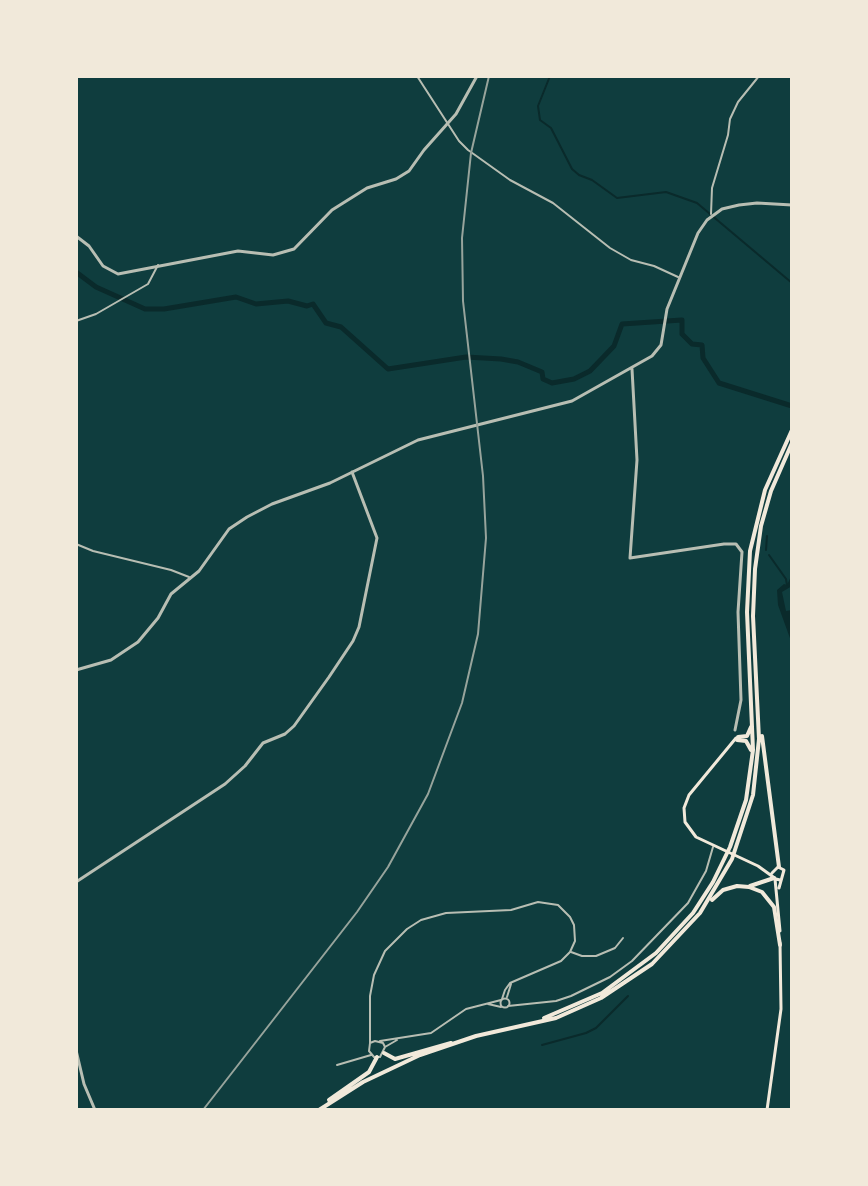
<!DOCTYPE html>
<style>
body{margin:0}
#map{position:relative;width:868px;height:1186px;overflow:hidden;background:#0f3d3e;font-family:Quicksand,sans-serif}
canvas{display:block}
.frame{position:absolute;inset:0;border:78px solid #f1e9da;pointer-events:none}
</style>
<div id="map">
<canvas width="868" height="1186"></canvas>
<div class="frame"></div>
</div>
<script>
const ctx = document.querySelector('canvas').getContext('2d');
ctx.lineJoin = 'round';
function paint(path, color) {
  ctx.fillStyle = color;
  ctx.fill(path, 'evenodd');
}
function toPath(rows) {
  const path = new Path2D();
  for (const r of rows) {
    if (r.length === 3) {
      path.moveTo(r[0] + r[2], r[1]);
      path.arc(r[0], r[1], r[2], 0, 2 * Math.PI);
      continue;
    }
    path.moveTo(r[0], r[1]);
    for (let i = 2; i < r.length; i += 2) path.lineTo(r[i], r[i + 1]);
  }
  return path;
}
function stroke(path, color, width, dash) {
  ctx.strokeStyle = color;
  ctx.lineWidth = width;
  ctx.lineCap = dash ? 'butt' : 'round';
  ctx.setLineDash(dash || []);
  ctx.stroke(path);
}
paint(toPath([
 [792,574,792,586,782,592,786,611,792,610,792,660,791,641,778,605,777,590,784,584,787,585]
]), '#0a2a2b');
stroke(toPath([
 [550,76,538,106,540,120,551,128,572,169,579,175,592,180,617,198,666,192,697,203,792,283],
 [766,550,767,536],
 [769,555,786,579,787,585],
 [542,1045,586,1033,596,1028,628,996]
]), '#0a2a2b', 2);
stroke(toPath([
 [76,272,96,287,145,309,164,309,236,297,256,304,288,301,307,306,313,304,326,323,341,327,388,369,466,357,501,359,518,362,542,372,543,379,552,383,574,379,590,371,614,346,622,324,682,320,682,334,692,344,702,345,703,358,719,383,792,406]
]), '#0a2a2b', 5);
stroke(toPath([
 [417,76,459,141,468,150,510,180,553,203,610,248,631,260,654,266,678,277],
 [711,214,712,188,728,135,730,119,738,102,759,76],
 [76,321,96,314,148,284,158,265],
 [76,544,93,551,171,570,189,577],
 [571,952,582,956,596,956,615,948,623,938],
 [507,997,511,984],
 [505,1003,4.5],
 [488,1004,501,1007],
 [508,1006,556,1001,571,996,610,977,632,961,688,903,706,871,713,847],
 [380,1041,431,1033,466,1009,501,1000],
 [370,1043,370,996,374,975,385,951,407,929,421,920,446,913,511,910,538,902,558,905,570,917,574,925,575,941,570,952,561,961,510,983,505,990,502,999],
 [385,1047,383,1043,375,1041,370,1043,369,1051,374,1057,380,1057,385,1047,397,1040],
 [337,1065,371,1055]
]), '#b8beb3', 2);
stroke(toPath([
 [76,236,89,246,103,266,118,274,238,251,273,255,294,249,332,210,367,188,396,179,409,171,424,150,456,114,477,76],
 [632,369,637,460,630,558,724,544,736,544,742,552,738,612,741,700,735,730],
 [76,670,111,660,138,642,158,618,171,594,199,571,229,529,247,517,272,504,330,483,418,440,572,401,652,356,661,345,667,309,698,233,707,220,722,209,739,205,757,203,792,205],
 [76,882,225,784,245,766,263,743,285,734,294,726,329,677,353,641,359,627,377,538,352,472],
 [76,1050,84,1084,95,1110]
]), '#b8beb3', 3);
stroke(toPath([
 [736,738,689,795,684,808,685,822,696,837,758,866,776,879,780,880],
 [772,873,778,867,784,870,779,888],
 [775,879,780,931],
 [767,1110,781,1009,780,943]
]), '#f1e9da', 3);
stroke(toPath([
 [762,736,779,867],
 [738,737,747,736,751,727],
 [737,740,746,741,751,750],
 [750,886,774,878],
 [712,900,723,890,737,886,749,887,762,892,774,907,780,945],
 [544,1018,602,993,656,953,693,913,713,882,730,847,746,800,753,750,747,612,750,551,765,490,792,430],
 [384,1053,395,1059,451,1043],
 [329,1100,369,1072,377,1057],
 [319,1110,363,1082,420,1055,476,1036,556,1018,601,998,652,964,700,913,732,859,753,795,759,739,753,616,755,569,761,526,771,491,792,443]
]), '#f1e9da', 4);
stroke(toPath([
 [203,1110,357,912,388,867,428,794,462,703,478,634,486,538,483,476,463,301,462,238,471,153,489,76]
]), '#97a49c', 2);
</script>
